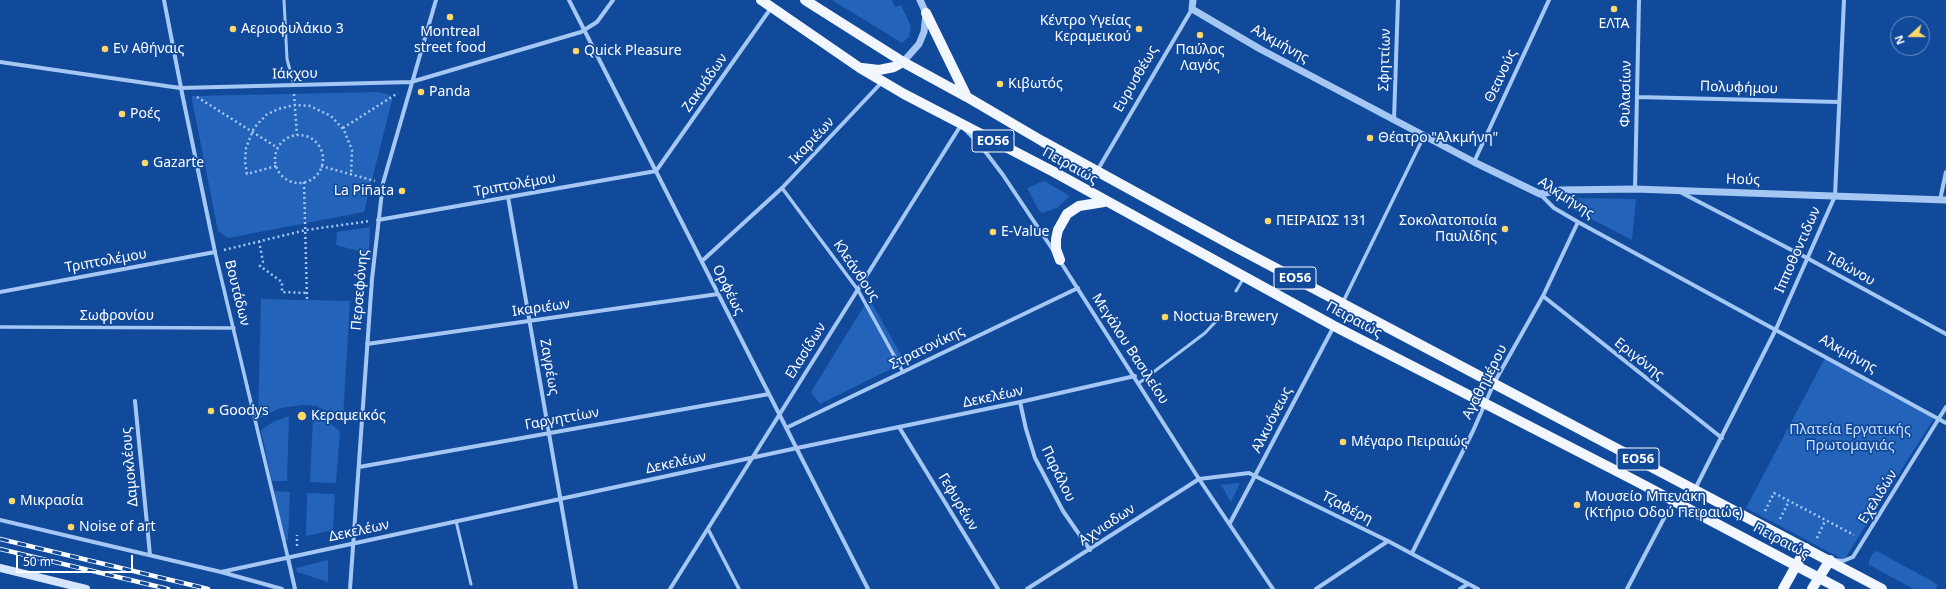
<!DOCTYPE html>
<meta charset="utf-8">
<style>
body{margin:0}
#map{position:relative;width:1946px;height:589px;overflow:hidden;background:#11499b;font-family:"Noto Sans",sans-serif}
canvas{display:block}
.north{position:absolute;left:1890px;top:16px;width:40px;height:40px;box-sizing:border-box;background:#11499b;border:1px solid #7092c3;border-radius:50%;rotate:249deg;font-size:11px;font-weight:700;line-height:16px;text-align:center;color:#fff}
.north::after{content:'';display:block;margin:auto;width:14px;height:18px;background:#ffd868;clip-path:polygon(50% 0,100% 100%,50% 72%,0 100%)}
.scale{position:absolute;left:16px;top:555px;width:117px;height:18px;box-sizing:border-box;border:2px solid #fff;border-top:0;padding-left:5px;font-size:12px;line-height:14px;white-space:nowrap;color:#fff;-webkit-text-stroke:3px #11499b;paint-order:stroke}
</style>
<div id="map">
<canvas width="1946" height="589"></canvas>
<div class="north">N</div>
<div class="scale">50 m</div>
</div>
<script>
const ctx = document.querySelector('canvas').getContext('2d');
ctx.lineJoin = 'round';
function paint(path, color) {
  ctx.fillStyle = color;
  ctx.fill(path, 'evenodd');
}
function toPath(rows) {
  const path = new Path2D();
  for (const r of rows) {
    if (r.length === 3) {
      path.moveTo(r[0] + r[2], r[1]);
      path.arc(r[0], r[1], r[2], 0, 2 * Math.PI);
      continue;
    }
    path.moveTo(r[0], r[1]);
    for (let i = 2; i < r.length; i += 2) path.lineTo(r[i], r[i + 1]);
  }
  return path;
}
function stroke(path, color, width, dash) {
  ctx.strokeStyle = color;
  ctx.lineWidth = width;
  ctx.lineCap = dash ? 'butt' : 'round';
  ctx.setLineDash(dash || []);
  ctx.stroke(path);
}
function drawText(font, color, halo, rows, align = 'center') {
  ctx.font = font + ' "Noto Sans",sans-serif';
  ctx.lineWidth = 3.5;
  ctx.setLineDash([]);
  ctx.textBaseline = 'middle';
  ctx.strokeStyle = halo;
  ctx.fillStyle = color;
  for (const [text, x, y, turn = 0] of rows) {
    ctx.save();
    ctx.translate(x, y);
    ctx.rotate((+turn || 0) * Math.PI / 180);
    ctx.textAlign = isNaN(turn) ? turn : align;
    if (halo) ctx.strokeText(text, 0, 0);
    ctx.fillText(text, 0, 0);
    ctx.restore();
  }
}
paint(toPath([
 [832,0,892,0,895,7,901,5,911,26,909,37,902,43],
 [378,92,390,95,392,100,364,212,228,238,218,231,192,100,192,96],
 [1044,181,1070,196,1057,208,1042,213,1039,211,1027,188],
 [1569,198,1636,199,1632,240,1570,208],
 [370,227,369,254,336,245,337,232],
 [869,298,905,362,820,404,811,392],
 [261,299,350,301,343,418,316,406,304,405,280,408,258,419],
 [1826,356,1935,417,1844,560,1746,508],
 [289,416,287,481,272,481,261,430,273,422],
 [313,417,331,424,340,431,336,483,310,482],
 [1240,483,1231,502,1221,485],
 [274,491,290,492,288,540,285,541],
 [307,493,335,494,333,530,306,536],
 [1877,551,1937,584,1936,589,1914,589,1869,565,1869,561,1873,553],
 [328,560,328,582,297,572,296,568]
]), '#2463ba');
stroke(toPath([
 [294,94,297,135],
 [197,97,278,148],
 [343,128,398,93],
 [299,159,24],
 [276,166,247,174,245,162,246,148,254,128,266,115,278,109,295,105,310,106,331,116,344,130,352,150,351,175],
 [321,166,375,181],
 [304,182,307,300],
 [259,241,263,262,260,266,282,282,282,292,307,293],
 [224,250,306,230,370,221],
 [1765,511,1774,493,1854,535],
 [1780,519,1789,501],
 [1817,538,1825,521],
 [297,546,297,535]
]), '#a5c7f4', 2.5, [2, 3]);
stroke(toPath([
 [284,0,287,59,294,85],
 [1236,291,1243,279],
 [1139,383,1205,333,1221,316],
 [456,521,471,584]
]), '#a5c7f4', 3);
stroke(toPath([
 [782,188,858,290,903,372],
 [215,252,288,558],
 [1343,302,1424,136],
 [0,327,234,328],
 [708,529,739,589]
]), '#a5c7f4', 3.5);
stroke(toPath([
 [569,0,868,589],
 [0,62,180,88,411,82,581,32,597,22,613,0],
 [1637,97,1839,102],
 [1394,120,1398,0],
 [1474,162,1549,0],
 [1097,171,1192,9],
 [1635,189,1639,0],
 [1680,192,1807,258,1946,334],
 [1540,194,1554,208,1578,222,1946,423],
 [508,197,576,589],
 [1940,200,1946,172],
 [378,220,656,171,771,8],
 [702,261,782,188,882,82],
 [1060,261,1199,479,1273,589],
 [0,292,215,252,183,98,164,0],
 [1543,296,1722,438],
 [367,344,718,294],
 [135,401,150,555],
 [1020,402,1026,429,1035,458,1063,511,1090,550],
 [899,427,998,589],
 [786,428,1078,288],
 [359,467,769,394],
 [1695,489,1776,329,1835,196,1844,0],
 [0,520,221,572,282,589],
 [1230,523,1334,326],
 [1412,553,1473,431,1494,383,1543,296,1578,222],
 [288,558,295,589],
 [1834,560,1843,561,1853,557,1946,407],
 [221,572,797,448,1020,402,1135,376],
 [350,589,372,279,383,183,436,0],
 [670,589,961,125,981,146,1003,175,1053,250],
 [1027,589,1199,479,1249,473,1388,541,1478,589],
 [1316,589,1388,541],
 [1460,589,1468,584],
 [1627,589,1673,501]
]), '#a5c7f4', 4);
stroke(toPath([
 [1193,0,1192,9,1260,49,1474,162,1540,194,1560,190,1635,189,1946,200],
 [903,62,919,44,924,32,926,13,920,0]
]), '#a5c7f4', 7);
stroke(toPath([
 [0,568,86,589]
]), '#d5e5fd', 8);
stroke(toPath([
 [761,0,860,68,904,94,1054,172,1334,326,1634,480,1840,589],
 [805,0,903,62,967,97,1042,141,1228,243,1882,589],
 [926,13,967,97],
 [862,68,879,70,894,67,903,62],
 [1060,260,1056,249,1056,239,1058,230,1067,214,1079,206,1104,202],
 [1783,589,1806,548],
 [1812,589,1830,560]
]), '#f2f7ff', 10);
const rail = toPath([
 [0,539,208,589],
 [0,549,168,589]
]);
stroke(rail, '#fff', 4.5);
stroke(rail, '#11499b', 3, [9]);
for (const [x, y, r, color] of [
 [1614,9,4,"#ffd868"],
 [450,17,4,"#ffd868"],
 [233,29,4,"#ffd868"],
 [1139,29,4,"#ffd868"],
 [1200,35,4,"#ffd868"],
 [105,49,4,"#ffd868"],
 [576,51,4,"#ffd868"],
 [1000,84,4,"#ffd868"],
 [421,92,4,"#ffd868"],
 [122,114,4,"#ffd868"],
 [1370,138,4,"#ffd868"],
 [145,163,4,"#ffd868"],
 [402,191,4,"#ffd868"],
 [1268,221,4,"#ffd868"],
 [1505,229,4,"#ffd868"],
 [993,232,4,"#ffd868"],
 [1165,317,4,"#ffd868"],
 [211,411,4,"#ffd868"],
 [302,416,5,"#ffd868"],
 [1343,442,4,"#ffd868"],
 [12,501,4,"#ffd868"],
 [1577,505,4,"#ffd868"],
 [71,527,4,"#ffd868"]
]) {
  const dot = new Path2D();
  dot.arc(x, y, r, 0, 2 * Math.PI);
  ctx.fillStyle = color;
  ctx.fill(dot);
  stroke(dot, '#11499b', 1.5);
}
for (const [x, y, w] of [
 [993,141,42],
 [1295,278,42],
 [1638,459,42]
]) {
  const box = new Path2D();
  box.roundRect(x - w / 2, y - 11, w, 22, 3);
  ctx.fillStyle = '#11499b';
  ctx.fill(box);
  stroke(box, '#fff', 1);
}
drawText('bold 13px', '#fff', null, [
 ["ΕΟ56",993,141],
 ["ΕΟ56",1295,278],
 ["ΕΟ56",1638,459]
]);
drawText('14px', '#fff', '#11499b', [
 ["Κέντρο Υγείας",1131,21,"right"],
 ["Κεραμεικού",1131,37,"right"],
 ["ΕΛΤΑ",1614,24,"center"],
 ["Αεριοφυλάκιο 3",241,29],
 ["Montreal",450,32,"center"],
 ["street food",450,48,"center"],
 ["Εν Αθήναις",113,49],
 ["Παύλος",1200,50,"center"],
 ["Λαγός",1200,66,"center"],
 ["Quick Pleasure",584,51],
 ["Κιβωτός",1008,84],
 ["Panda",429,92],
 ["Ροές",130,114],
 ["Θέατρο \"Αλκμήνη\"",1378,138],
 ["Gazarte",153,163],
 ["La Piñata",394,191,"right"],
 ["ΠΕΙΡΑΙΩΣ 131",1276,221],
 ["Σοκολατοποιία",1497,221,"right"],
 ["Παυλίδης",1497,237,"right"],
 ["E-Value",1001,232],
 ["Noctua Brewery",1173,317],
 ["Goodys",219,411],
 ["Κεραμεικός",311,416],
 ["Μέγαρο Πειραιώς",1351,442],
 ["Μουσείο Μπενάκη",1585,497],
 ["(Κτήριο Οδού Πειραιώς)",1585,513],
 ["Μικρασία",20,501],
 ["Noise of art",79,527]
], 'left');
drawText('14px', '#fff', '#11499b', [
 ["Αλκμήνης",1280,44,29],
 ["Σφηττίων",1385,60,-88],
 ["Ιάκχου",295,74,-1],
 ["Θεανούς",1501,76,-65],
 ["Ευρυσθέως",1136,79,-60],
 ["Ζακυάδων",705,83,-55],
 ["Πολυφήμου",1739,88,2],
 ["Φυλασίων",1626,94,-89],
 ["Ικαριέων",812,141,-47],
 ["Πειραιώς",1070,166,29],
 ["Ηούς",1743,180,2],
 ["Τριπτολέμου",515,185,-10],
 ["Αλκμήνης",1566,198,33],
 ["Ιπποθοντιδων",1798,250,-66],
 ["Τριπτολέμου",106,261,-10],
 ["Τιθώνου",1850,269,29],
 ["Κλεάνθους",856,271,56],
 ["Περσεφόνης",360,290,-85],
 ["Ορφέως",728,290,63],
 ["Βουτάδων",237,293,76],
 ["Ικαριέων",541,308,-8],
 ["Σωφρονίου",117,316],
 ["Πειραιώς",1354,320,28],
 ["Στρατονίκης",927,348,-26],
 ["Μεγάλου Βασιλείου",1130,349,57],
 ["Ελασίδων",806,351,-58],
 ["Αλκμήνης",1848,354,29],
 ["Εριγόνης",1639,359,38],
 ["Ζαγρέως",549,367,80],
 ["Αγαθημέρου",1485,382,-63],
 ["Δεκελέων",993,397,-12],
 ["Γαργηττίων",562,419,-10],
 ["Αλκυόνεως",1272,420,-63],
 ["Δεκελέων",676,463,-12],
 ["Δαμοκλέους",130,467,-95],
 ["Παράλου",1058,474,64],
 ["Εχελιδών",1878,497,-58],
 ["Γεφυρέων",958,502,59],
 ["Τζαφέρη",1347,508,27],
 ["Αχνιαδων",1107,525,-33],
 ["Δεκελέων",359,531,-12],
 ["Πειραιώς",1781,541,28]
]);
drawText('14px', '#cee2fe', '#11499b', [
 ["Πλατεία Εργατικής",1850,430],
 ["Πρωτομαγιάς",1850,446]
]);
</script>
